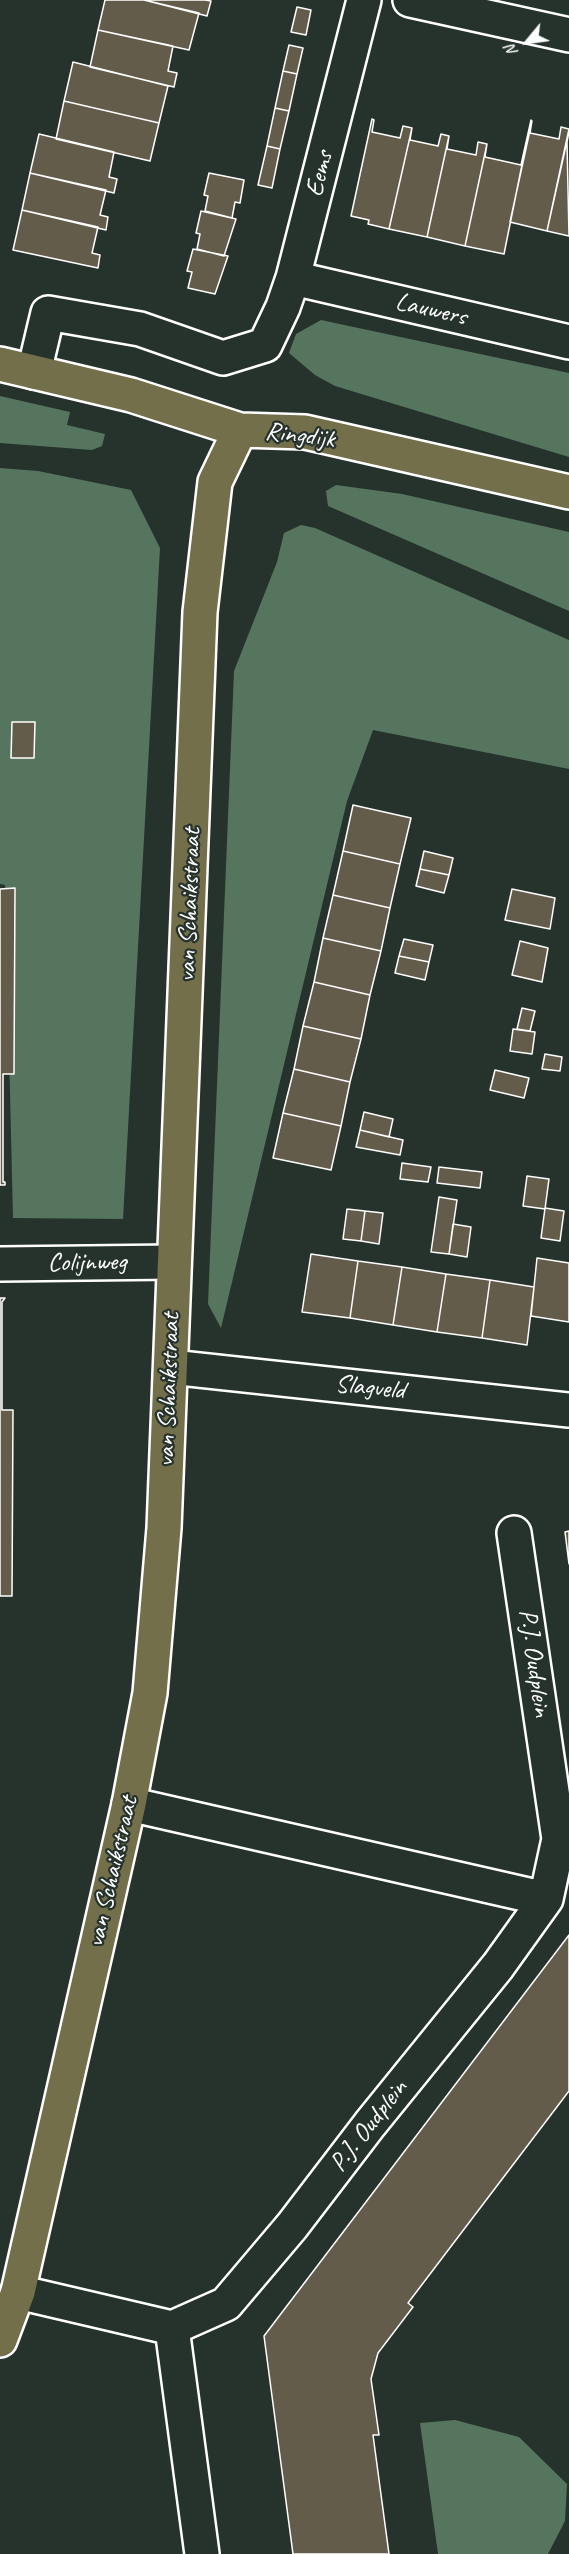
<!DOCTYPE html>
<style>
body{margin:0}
#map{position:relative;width:569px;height:2554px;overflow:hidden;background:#26332d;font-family:Caveat,sans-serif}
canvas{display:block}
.north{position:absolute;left:497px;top:12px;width:60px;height:60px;-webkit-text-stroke:4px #26332d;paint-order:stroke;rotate:241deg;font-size:16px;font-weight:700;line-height:24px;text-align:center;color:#fff}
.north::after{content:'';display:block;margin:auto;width:21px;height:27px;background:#fff;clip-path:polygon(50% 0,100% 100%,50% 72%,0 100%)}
</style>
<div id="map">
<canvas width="569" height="2554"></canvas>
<div class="north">N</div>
</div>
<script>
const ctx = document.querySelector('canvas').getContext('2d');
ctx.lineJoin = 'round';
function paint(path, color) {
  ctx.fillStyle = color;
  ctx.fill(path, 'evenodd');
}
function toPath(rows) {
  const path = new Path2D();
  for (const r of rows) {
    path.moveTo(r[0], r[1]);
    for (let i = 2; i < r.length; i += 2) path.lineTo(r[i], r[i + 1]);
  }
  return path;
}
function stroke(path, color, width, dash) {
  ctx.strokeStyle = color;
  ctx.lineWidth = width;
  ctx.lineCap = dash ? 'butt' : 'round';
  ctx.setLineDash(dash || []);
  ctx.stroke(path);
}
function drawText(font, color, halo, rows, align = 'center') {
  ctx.font = font + ' Caveat,sans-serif';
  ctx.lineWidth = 4.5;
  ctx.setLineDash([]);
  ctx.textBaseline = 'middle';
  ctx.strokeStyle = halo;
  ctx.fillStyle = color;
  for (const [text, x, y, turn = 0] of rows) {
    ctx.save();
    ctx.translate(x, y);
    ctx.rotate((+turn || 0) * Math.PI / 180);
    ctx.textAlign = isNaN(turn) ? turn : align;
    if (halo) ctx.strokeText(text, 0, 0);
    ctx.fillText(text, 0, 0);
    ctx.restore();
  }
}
paint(toPath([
 [321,320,569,373,569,457,335,386,315,375,289,353,296,334],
 [0,396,70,412,67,425,105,434,102,446,92,450,0,443],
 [0,468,38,471,131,490,160,548,123,1219,13,1218,5,885,0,884],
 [336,485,402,494,569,532,569,611,328,506,326,491],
 [301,525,315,528,569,640,569,769,373,730,347,801,221,1328,208,1304,234,671,277,562,284,533],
 [455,2420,519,2437,567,2484,565,2521,548,2554,438,2554,420,2423]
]), '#55755f');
const building = toPath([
 [105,0,144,0,199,13,189,50,98,30,105,0],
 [144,0,205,0,211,1,207,16,144,0],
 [297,7,311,10,306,35,291,32,297,7],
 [98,30,173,46,168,71,177,73,174,87,90,67,98,30],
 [289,45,303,48,297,74,283,71,289,45],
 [73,62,168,86,159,123,64,101,73,62],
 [283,71,297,74,289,111,275,108,283,71],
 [64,101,159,123,150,161,56,139,64,101],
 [275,108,289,111,280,149,267,146,275,108],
 [372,119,374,120,372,132,400,138,403,126,412,128,389,229,368,224,369,220,351,216,372,119],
 [531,120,504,254,465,246,487,144,485,157,521,165,531,120],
 [532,121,530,133,559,139,561,127,569,129,547,231,510,222,532,121],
 [412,128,410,140,438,146,441,134,449,136,427,237,389,229,412,128],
 [569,132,567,142,569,236,547,231,569,132],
 [39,134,114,152,109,177,117,179,114,193,30,173,39,134],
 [449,136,447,149,476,155,478,142,487,144,465,246,427,237,449,136],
 [267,146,280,149,272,188,258,185,267,146],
 [30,173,106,190,100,215,108,217,106,230,22,210,30,173],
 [209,173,244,180,240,203,235,202,232,218,205,211,208,196,204,195,209,173],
 [22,210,98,227,92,253,100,255,98,268,13,250,22,210],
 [201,211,236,219,224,256,197,249,200,234,196,233,201,211],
 [193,249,228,256,215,294,188,288,192,272,187,271,193,249],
 [12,722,35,722,34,758,11,758,12,722],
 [353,805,411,818,400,864,343,851,353,805],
 [343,851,400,864,390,908,333,895,343,851],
 [424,851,453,858,449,875,420,869,424,851],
 [420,869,449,875,444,893,416,886,420,869],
 [15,888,14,1074,3,1074,3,1182,5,1182,5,1185,0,1185,0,889,15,888],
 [512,889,555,898,550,929,505,920,512,889],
 [333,895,390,908,381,951,323,938,333,895],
 [323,938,381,951,370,995,314,982,323,938],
 [404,939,433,945,429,962,399,956,404,939],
 [520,941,548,948,542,982,512,975,520,941],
 [399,956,429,962,425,980,395,973,399,956],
 [314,982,370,995,361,1039,303,1026,314,982],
 [522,1008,535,1011,530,1031,517,1029,522,1008],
 [303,1026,361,1039,350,1082,294,1069,303,1026],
 [513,1029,535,1032,532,1054,510,1051,513,1029],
 [545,1054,562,1057,560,1071,542,1069,545,1054],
 [294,1069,350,1082,341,1126,283,1113,294,1069],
 [495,1070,529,1078,524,1098,490,1090,495,1070],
 [364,1112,393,1119,389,1137,360,1130,364,1112],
 [283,1113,341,1126,331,1170,273,1158,283,1113],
 [360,1130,403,1140,400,1155,356,1147,360,1130],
 [402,1163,431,1167,428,1182,400,1179,402,1163],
 [439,1167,482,1172,480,1188,437,1183,439,1167],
 [527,1176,549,1179,545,1209,523,1206,527,1176],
 [439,1197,457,1200,449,1254,431,1252,439,1197],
 [545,1208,564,1211,560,1241,541,1238,545,1208],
 [347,1209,365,1211,361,1241,343,1239,347,1209],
 [365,1211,383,1213,379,1244,361,1241,365,1211],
 [453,1224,471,1227,467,1257,449,1254,453,1224],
 [311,1254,358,1261,350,1318,302,1312,311,1254],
 [537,1258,569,1263,569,1322,531,1316,537,1258],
 [358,1261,402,1267,393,1325,350,1318,358,1261],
 [402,1267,446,1274,437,1332,393,1325,402,1267],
 [446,1274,490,1280,482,1338,437,1332,446,1274],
 [490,1280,534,1287,527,1345,482,1338,490,1280],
 [0,1298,5,1298,2,1302,2,1410,13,1410,12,1596,0,1596,0,1298],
 [569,1531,569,1564,565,1532,569,1531],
 [569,1935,569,2091,408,2303,413,2307,378,2353,371,2379,379,2435,373,2435,389,2554,293,2554,264,2336,569,1935]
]);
paint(building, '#635c4b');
stroke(building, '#fff', 1.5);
const minor = toPath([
 [410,0,569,35],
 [293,278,569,342],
 [34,372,48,313,140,329,223,358,265,345,283,307,293,278,364,0],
 [0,1264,174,1262],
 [171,1367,569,1410],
 [129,1804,546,1899],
 [18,2292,172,2328],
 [202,2554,172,2328,226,2304,292,2226,370,2124,498,1966,546,1899,559,1839,514,1533]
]);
const major = toPath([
 [0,364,131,395,240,430,305,432,569,492],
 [0,2340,18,2292,129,1804,150,1693,164,1528,200,612,215,482,240,430]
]);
stroke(minor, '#fff', 38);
stroke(major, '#fff', 38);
stroke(minor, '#26332d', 33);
stroke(major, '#726f4a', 33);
drawText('26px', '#fff', '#26332d', [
 ["Eems",320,174,-76],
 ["Lauwers",431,310,13],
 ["Ringdijk",300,436,7],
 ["van Schaikstraat",190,905,-88],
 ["Colijnweg",87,1263,-1],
 ["Slagveld",370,1388,6],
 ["van Schaikstraat",169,1390,-88],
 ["P.J. Oudplein",534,1663,82],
 ["van Schaikstraat",113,1872,-77],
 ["P.J. Oudplein",369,2126,-52]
]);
</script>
